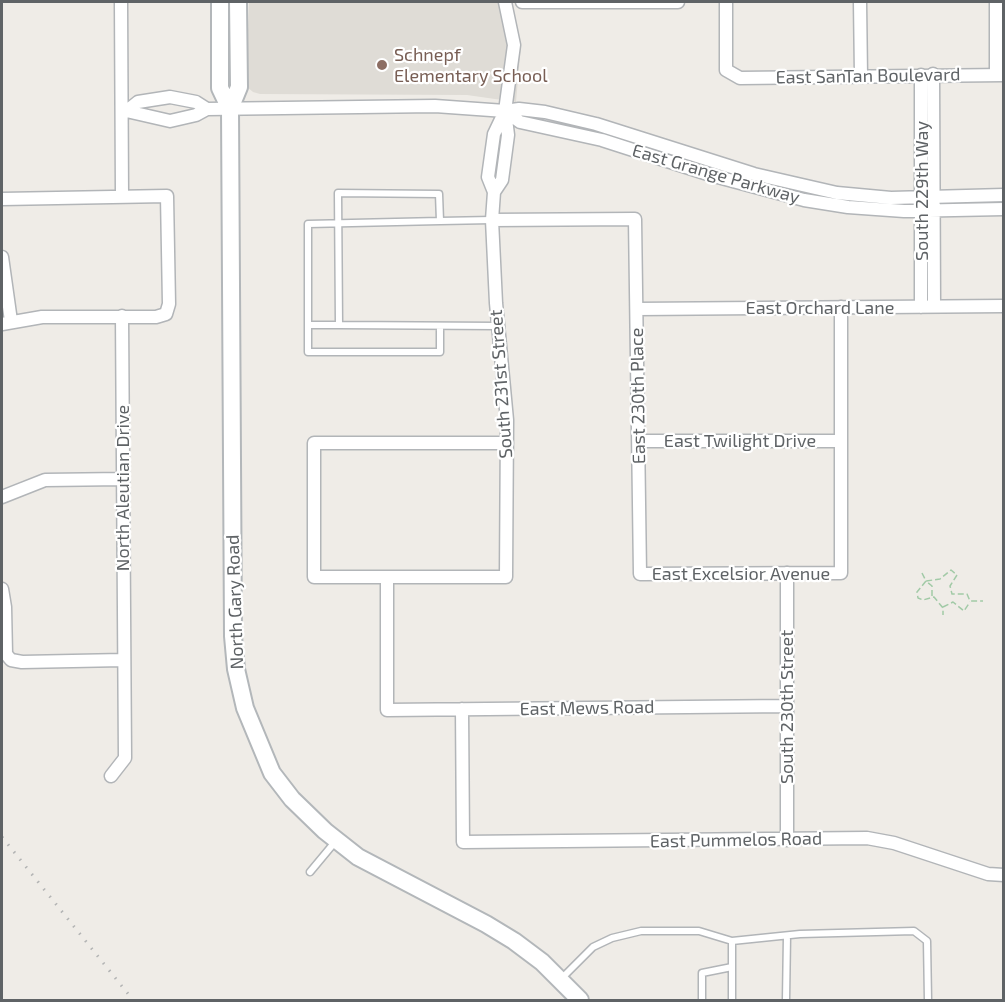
<!DOCTYPE html>
<style>
body{margin:0}
#map{position:relative;width:1005px;height:1002px;overflow:hidden;background:#efece7;font-family:"Exo 2",sans-serif}
canvas{display:block}
.frame{position:absolute;inset:0;border:3px solid #5f6366;pointer-events:none}
</style>
<div id="map">
<canvas width="1005" height="1002"></canvas>
<div class="frame"></div>
</div>
<script>
const ctx = document.querySelector('canvas').getContext('2d');
ctx.lineJoin = 'round';
function paint(path, color) {
  ctx.fillStyle = color;
  ctx.fill(path, 'evenodd');
}
function toPath(rows) {
  const path = new Path2D();
  for (const r of rows) {
    path.moveTo(r[0], r[1]);
    for (let i = 2; i < r.length; i += 2) path.lineTo(r[i], r[i + 1]);
  }
  return path;
}
function stroke(path, color, width, dash) {
  ctx.strokeStyle = color;
  ctx.lineWidth = width;
  ctx.lineCap = dash ? 'butt' : 'round';
  ctx.setLineDash(dash || []);
  ctx.stroke(path);
}
function drawText(font, color, halo, rows, align = 'center') {
  ctx.font = font + ' "Exo 2",sans-serif';
  ctx.lineWidth = 4.5;
  ctx.setLineDash([]);
  ctx.textBaseline = 'middle';
  ctx.strokeStyle = halo;
  ctx.fillStyle = color;
  for (const [text, x, y, turn = 0] of rows) {
    ctx.save();
    ctx.translate(x, y);
    ctx.rotate((+turn || 0) * Math.PI / 180);
    ctx.textAlign = isNaN(turn) ? turn : align;
    if (halo) ctx.strokeText(text, 0, 0);
    ctx.fillText(text, 0, 0);
    ctx.restore();
  }
}
paint(toPath([
 [249,2,511,2,521,45,516,102,467,95,260,94,253,92,246,86]
]), '#dfdcd6');
const lane = toPath([
 [492,220,440,221,439,194,338,193,339,325,498,326],
 [308,325,339,325],
 [440,326,440,352,308,352,308,224,440,221],
 [310,872,335,842],
 [561,979,593,947,612,938,641,931,699,931,732,941,800,934,914,931,927,941,928,1000],
 [702,1000,702,973,732,967],
 [732,1000,732,941],
 [786,1000,787,936]
]);
const street = toPath([
 [121,2,122,196],
 [522,2,678,2],
 [726,2,726,70,740,78,1004,75],
 [860,2,861,76],
 [996,2,996,75],
 [933,74,934,306],
 [921,75,921,307],
 [122,110,170,121,196,115,207,109,435,106,505,111,519,109,545,112,596,124,754,174,837,193,891,198,1004,195],
 [128,110,138,102,170,97,196,102,207,109],
 [505,111,494,134,488,177,494,192,492,220,496,303,507,420,506,577,314,577,314,443,507,443],
 [505,111,520,122,602,140,714,176,804,200,848,207,904,211,1004,209],
 [494,192,502,180,508,135,505,111,514,45,505,2],
 [2,199,167,196,169,304,166,314,156,317,42,317,2,324],
 [492,220,635,219,640,574,841,573,841,307],
 [2,257,11,321],
 [637,309,1004,306],
 [639,441,841,441],
 [2,497,45,480,123,479],
 [787,573,787,840],
 [387,577,387,710,787,706],
 [2,589,5,607,6,654,11,660,22,662,123,660],
 [462,709,463,842,867,838,894,843,988,874,1004,875],
 [111,776,125,758,122,316]
]);
const secondary = toPath([
 [220,2,220,88,230,109],
 [238,2,239,87,230,109,233,636,236,669,245,708,272,773,292,799,325,831,358,857,486,924,514,941,542,962,580,1000]
]);
stroke(lane, '#b2b5b8', 9);
stroke(street, '#b2b5b8', 15);
stroke(secondary, '#b3b7ba', 20);
stroke(toPath([
 [922,573,926,581,917,592,918,598,923,600,934,597,943,608,943,615],
 [932,596,932,586,926,581,940,579,951,570,957,575,950,586,952,594,967,594,970,601,983,601],
 [943,607,953,602,964,611,970,602]
]), '#a2caa7', 1.5, [6, 3]);
stroke(lane, '#fff', 6);
stroke(street, '#fff', 12);
stroke(secondary, '#fff', 16);
stroke(toPath([
 [2,837,133,1000]
]), '#b3b4b4', 3, [1.5, 8]);
for (const [x, y, r, color] of [
 [382,65,6,"#8d6e63"]
]) {
  const dot = new Path2D();
  dot.arc(x, y, r, 0, 2 * Math.PI);
  ctx.fillStyle = color;
  ctx.fill(dot);
  stroke(dot, '#fff', 2);
}
drawText('18px', '#785e54', '#fff', [
 ["Schnepf",394,55],
 ["Elementary School",394,76]
], 'left');
drawText('18px', '#5f6366', '#fff', [
 ["East SanTan Boulevard",868,76,-1],
 ["East Grange Parkway",716,174,16],
 ["South 229th Way",922,191,-90],
 ["East Orchard Lane",820,308],
 ["South 231st Street",501,384,-94],
 ["East 230th Place",638,396,-91],
 ["East Twilight Drive",740,441],
 ["North Aleutian Drive",123,488,-90],
 ["East Excelsior Avenue",741,574],
 ["North Gary Road",235,602,-92],
 ["South 230th Street",787,707,-90],
 ["East Mews Road",587,708,-1],
 ["East Pummelos Road",736,840,-1]
]);
</script>
